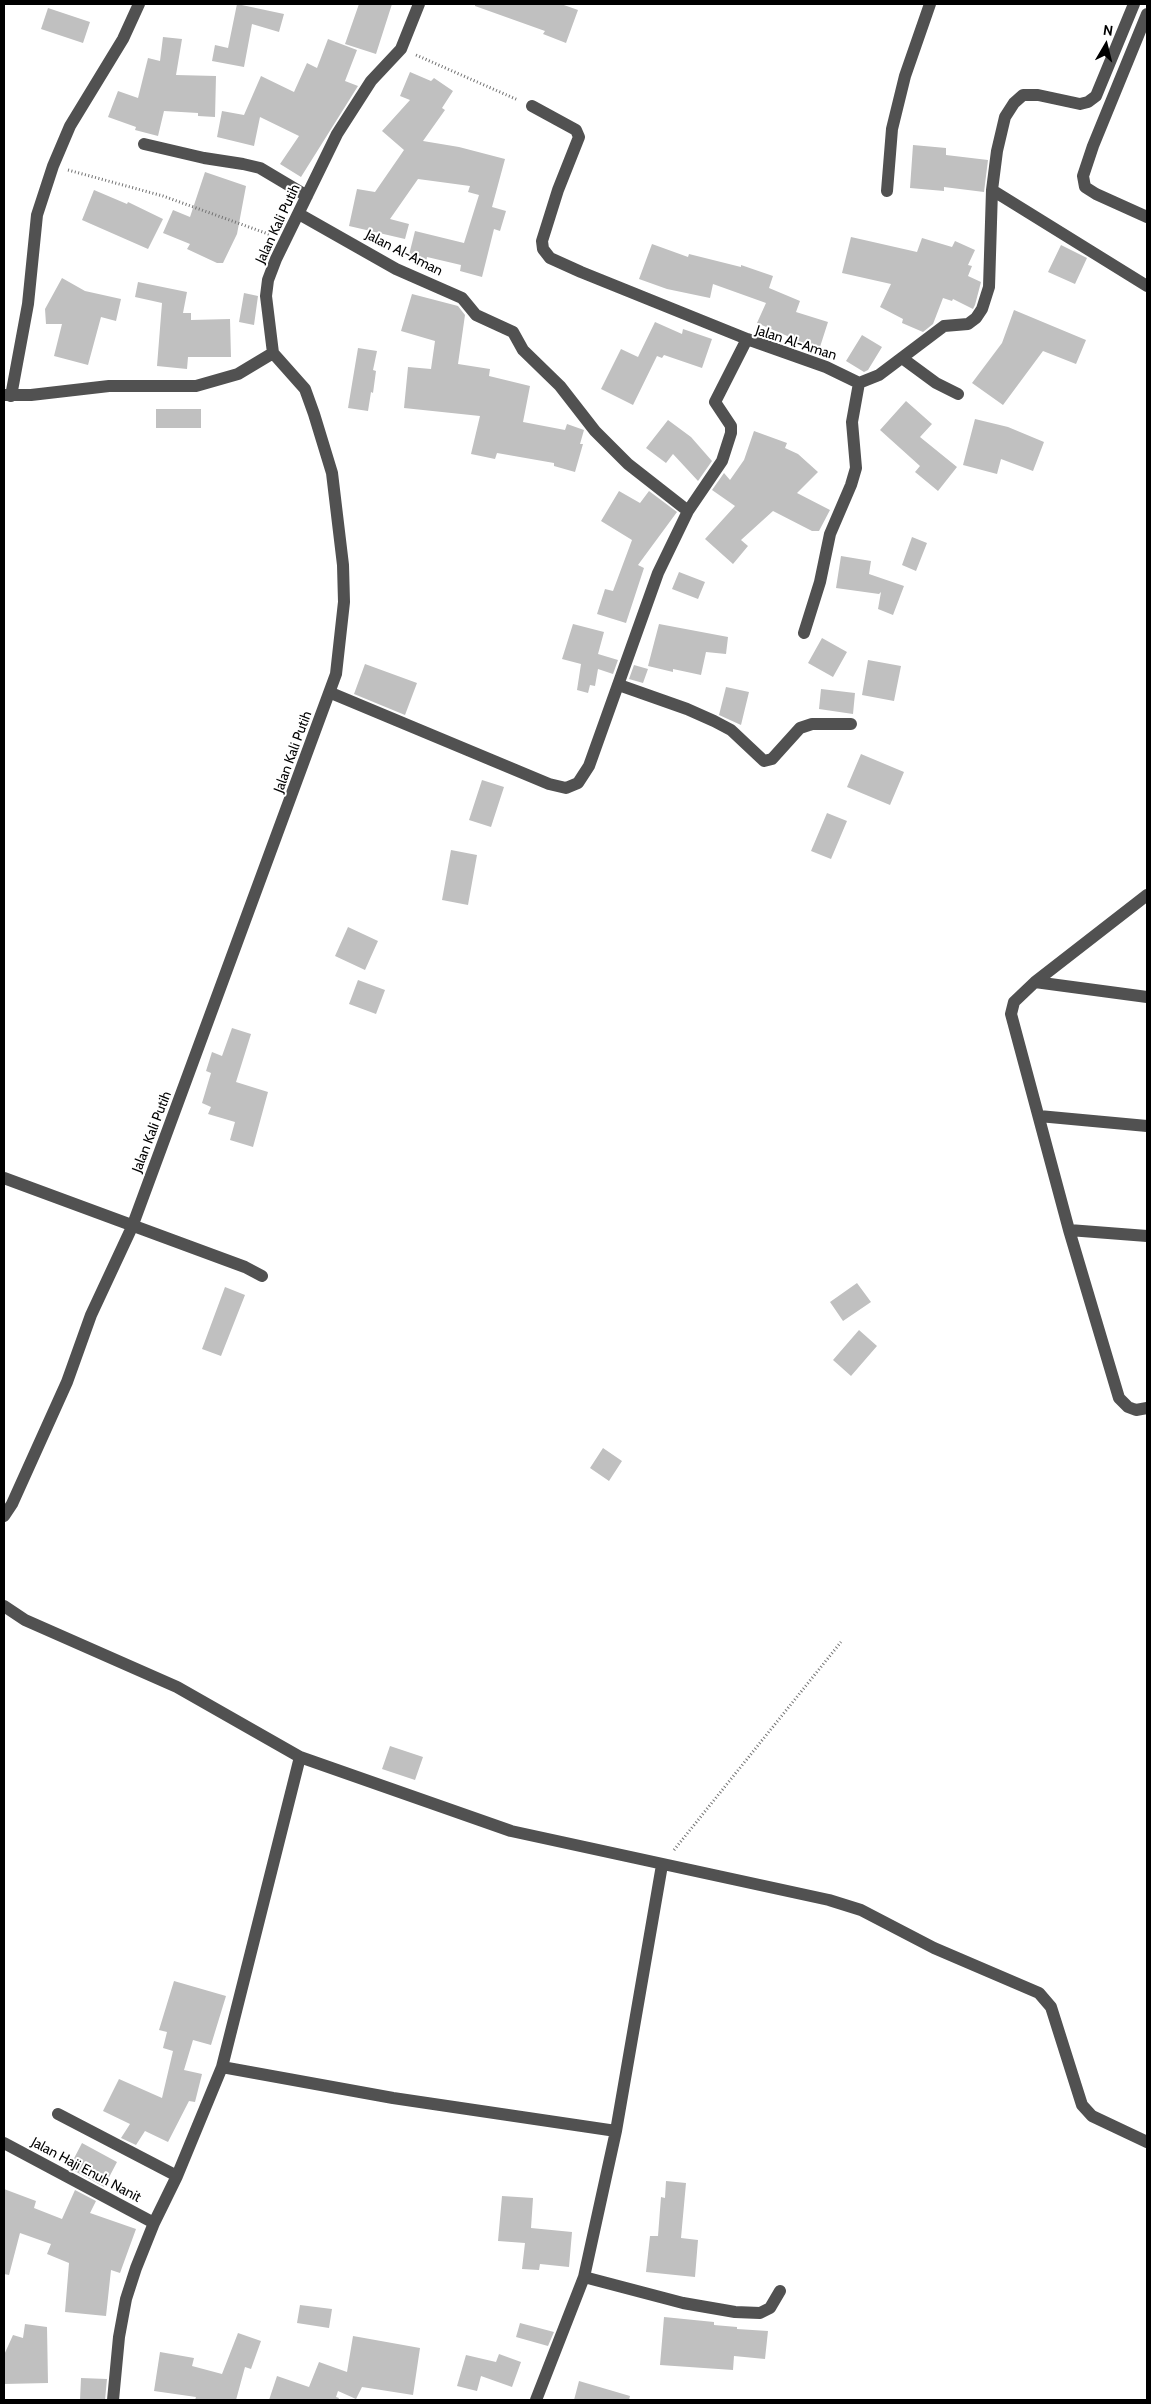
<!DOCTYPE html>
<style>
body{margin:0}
#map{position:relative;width:1151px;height:2404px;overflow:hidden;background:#fff;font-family:Cabin,sans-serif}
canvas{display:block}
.frame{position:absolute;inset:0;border:5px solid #000;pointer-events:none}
.north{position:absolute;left:1081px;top:20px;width:50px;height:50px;-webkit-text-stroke:4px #fff;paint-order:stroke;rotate:8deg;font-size:14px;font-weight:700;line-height:20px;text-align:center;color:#000}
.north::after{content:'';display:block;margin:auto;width:18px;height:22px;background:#000;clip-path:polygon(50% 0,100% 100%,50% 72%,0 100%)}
</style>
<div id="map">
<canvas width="1151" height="2404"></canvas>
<div class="frame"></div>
<div class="north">N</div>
</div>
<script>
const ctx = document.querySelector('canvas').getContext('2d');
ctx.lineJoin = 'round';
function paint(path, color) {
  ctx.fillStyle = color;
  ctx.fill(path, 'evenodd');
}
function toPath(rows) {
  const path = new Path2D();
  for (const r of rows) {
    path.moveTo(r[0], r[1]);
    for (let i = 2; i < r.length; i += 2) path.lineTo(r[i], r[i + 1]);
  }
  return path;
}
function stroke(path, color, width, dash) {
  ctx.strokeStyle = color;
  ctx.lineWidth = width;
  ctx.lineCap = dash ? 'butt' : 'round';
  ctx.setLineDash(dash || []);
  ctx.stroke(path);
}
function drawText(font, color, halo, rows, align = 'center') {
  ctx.font = font + ' Cabin,sans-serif';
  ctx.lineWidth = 4;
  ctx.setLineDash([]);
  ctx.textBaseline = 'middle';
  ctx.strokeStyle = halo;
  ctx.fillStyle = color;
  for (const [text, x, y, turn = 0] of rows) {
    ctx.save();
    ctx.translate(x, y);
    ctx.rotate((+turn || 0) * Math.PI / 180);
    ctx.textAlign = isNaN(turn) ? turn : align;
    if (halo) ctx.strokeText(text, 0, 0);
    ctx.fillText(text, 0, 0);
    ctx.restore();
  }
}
paint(toPath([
 [237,4,284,14,279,32,252,24,244,67,212,61,215,45,228,48],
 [359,4,392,4,376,54,345,44],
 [475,4,561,4,578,10,566,43,543,34,545,31,475,6],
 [48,8,90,22,83,43,41,29],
 [163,37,182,39,176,75,216,76,215,117,198,116,198,113,164,111,158,136,135,130,136,127,108,117,118,91,138,98,148,58,160,61],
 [328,39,357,50,345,81,358,86,301,177,280,164,299,136,260,117,254,146,217,137,222,111,244,115,261,76,294,92,307,63,317,68],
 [410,72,431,81,434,78,453,91,442,108,445,110,423,141,459,147,505,159,492,207,506,211,500,231,494,229,482,277,460,271,461,265,427,257,426,263,408,259,415,231,464,243,479,195,468,192,470,186,418,179,390,219,409,224,405,239,349,226,357,189,375,192,404,150,382,131,410,100,400,96],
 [913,145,946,148,946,155,988,160,984,192,944,187,944,191,910,188],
 [205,172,246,186,237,234,223,263,217,263,187,249,190,244,163,233,173,210,190,217],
 [94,190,127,204,128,202,163,219,148,249,82,220],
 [851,237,917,252,922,238,952,247,955,241,975,250,968,265,972,266,968,276,981,282,975,305,973,309,953,299,952,301,943,298,933,324,923,332,902,323,903,319,880,307,891,284,842,273],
 [652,244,688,257,689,254,741,267,741,265,773,276,769,288,800,301,796,312,828,322,819,350,798,343,799,341,757,323,766,303,713,284,710,298,667,289,639,279],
 [1061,245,1087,258,1075,284,1048,272],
 [62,278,85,291,121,299,116,321,101,317,88,365,54,356,62,324,46,324,45,309],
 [138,282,187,292,183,313,191,313,191,320,230,319,231,357,188,357,187,369,157,366,162,303,135,297],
 [244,293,258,296,254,325,239,322],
 [412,294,458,306,465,315,458,364,490,369,489,376,530,386,523,422,565,430,567,424,584,430,580,444,583,444,575,472,554,466,554,463,497,453,495,459,471,454,480,416,404,408,408,367,431,369,435,341,401,331],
 [1014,310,1086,340,1076,364,1043,351,1003,405,972,383,1002,343],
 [655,322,682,334,683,329,712,339,702,368,664,355,662,358,657,356,633,405,601,389,621,349,638,357],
 [862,335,882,347,868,370,864,372,846,361],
 [358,348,377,351,373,370,376,371,373,393,371,392,368,411,348,408],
 [906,401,932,424,920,437,957,467,938,491,915,472,920,466,880,430],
 [156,409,201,409,201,428,156,428],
 [975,419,1008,427,1044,442,1033,471,1001,459,997,474,963,465],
 [668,420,691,437,712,461,698,481,673,454,666,463,646,448],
 [754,431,787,443,785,448,798,454,818,472,797,493,830,510,819,531,812,531,773,511,741,540,748,546,733,564,705,539,735,506,712,490,724,473,730,480,744,460],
 [619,491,640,503,649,491,677,512,638,565,644,568,626,623,597,614,605,589,613,591,632,540,601,521],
 [912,537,927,543,916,571,902,565],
 [841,556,871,561,869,574,904,586,893,615,878,609,881,592,879,594,836,588],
 [679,572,705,582,698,599,672,589],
 [573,624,604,632,598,654,618,660,613,674,598,669,595,686,590,685,588,693,577,690,581,664,562,659],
 [659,624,728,637,726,654,706,652,701,675,673,669,673,672,648,666],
 [822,638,847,652,833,677,808,663],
 [868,660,901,666,894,701,862,695],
 [365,664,417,683,405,715,354,694],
 [634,665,648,669,643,683,629,679],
 [726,687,749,692,741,725,719,715],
 [821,689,855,693,853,714,819,709],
 [861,754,904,772,890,805,847,787],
 [482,780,504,787,491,827,469,820],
 [827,813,847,821,831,859,811,851],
 [451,850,477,855,468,905,442,900],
 [348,927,378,941,365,970,335,956],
 [358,980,385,990,376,1014,349,1004],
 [232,1028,251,1034,236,1082,268,1092,253,1147,230,1140,235,1122,208,1114,211,1107,202,1103,211,1073,206,1071,212,1052,222,1056],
 [857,1283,871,1302,843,1321,830,1302],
 [225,1287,245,1295,221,1356,202,1349],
 [859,1330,877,1346,851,1376,833,1360],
 [603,1448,622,1461,609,1481,590,1468],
 [390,1746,423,1757,415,1780,382,1769],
 [174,1981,226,1996,211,2045,193,2040,184,2070,202,2074,195,2102,189,2101,168,2142,145,2131,136,2145,121,2138,130,2124,103,2111,119,2079,162,2098,173,2051,163,2048,167,2032,159,2030],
 [82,2143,117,2162,104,2187,69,2168],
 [666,2181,686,2183,681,2238,698,2240,695,2277,646,2272,650,2236,658,2236,661,2197,665,2198],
 [4,2189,36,2201,34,2208,62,2219,75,2190,96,2201,90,2213,136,2229,120,2273,111,2270,106,2316,65,2312,69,2263,47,2254,51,2244,20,2233,9,2275,4,2274],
 [502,2196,533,2198,531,2228,572,2232,569,2267,540,2264,539,2270,522,2269,525,2243,498,2241],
 [300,2305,332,2309,329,2328,297,2323],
 [664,2317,714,2322,714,2325,737,2327,737,2329,768,2331,765,2359,734,2356,733,2370,660,2365],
 [520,2323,554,2332,548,2346,516,2337],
 [25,2324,47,2327,48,2383,4,2384,4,2355,13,2335,23,2338],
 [238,2333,261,2341,251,2369,245,2367,236,2400,195,2400,196,2397,154,2391,160,2352,194,2358,192,2366,222,2374],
 [353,2336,420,2348,413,2395,362,2387,356,2399,338,2391,336,2397,339,2398,338,2400,269,2400,277,2376,309,2387,319,2362,347,2372],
 [499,2354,521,2362,512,2387,481,2376,477,2391,457,2386,466,2355,496,2362],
 [81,2378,107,2379,105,2400,80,2400],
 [579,2381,630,2396,629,2400,574,2400]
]), '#c0c0c0');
stroke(toPath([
 [416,55,518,100],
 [68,170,163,196,271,235],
 [674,1850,841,1642]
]), '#737373', 3, [1, 2.5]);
stroke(toPath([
 [1147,14,1093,146,1083,176,1085,187,1096,194,1147,217],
 [532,106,576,130,579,137,558,190,542,241,543,249,550,258,581,272,747,339],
 [144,144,204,158,243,164,260,168,307,196],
 [992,190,1147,286],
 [887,191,892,129,905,76,930,4],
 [299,214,396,269,462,298,476,315,513,332,523,350,560,386,595,431,628,464,688,511,722,461,731,433,731,426,715,402,747,339,826,367,859,383,879,375,944,326,968,324,976,318,982,309,989,287,992,190,997,151,1005,117,1014,103,1023,95,1038,95,1080,104,1088,102,1096,96,1134,4],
 [902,358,936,383,958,394],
 [4,395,31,395,109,386,196,386,238,374,273,353],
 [11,396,28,304,37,215,53,166,70,126,123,39,139,4],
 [804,633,820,582,830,534,851,485,856,468,852,422,859,383],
 [619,685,687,709,714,721,731,730,764,761,772,759,800,728,812,724,851,724],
 [331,693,549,784,566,788,578,783,589,766,658,573,688,511],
 [1147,895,1035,982,1014,1002,1011,1014,1069,1230,1119,1398,1128,1407,1136,1410,1147,1408],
 [1035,982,1147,997],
 [1039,1116,1147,1126],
 [4,1178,245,1267,262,1276],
 [1069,1230,1147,1236],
 [4,1516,12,1504,67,1382,91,1315,132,1227,336,674,344,602,343,565,332,473,314,414,305,389,273,353,266,296,268,280,276,259,337,134,371,81,401,49,419,4],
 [4,1606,25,1620,177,1687,300,1757,511,1831,829,1900,861,1910,934,1948,1039,1993,1051,2007,1082,2105,1092,2116,1147,2142],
 [222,2067,393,2098,616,2131],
 [58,2114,177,2176],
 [4,2143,154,2223],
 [584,2277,683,2303,735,2312,760,2313,770,2308,780,2291],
 [113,2400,119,2337,126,2299,136,2268,154,2223,177,2176,222,2067,300,1757],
 [536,2400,584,2277,616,2131,662,1865]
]), '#515151', 12);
drawText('14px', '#000', '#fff', [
 ["Jalan Kali Putih",278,224,-65],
 ["Jalan Al-Aman",404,253,27],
 ["Jalan Al-Aman",796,343,18],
 ["Jalan Kali Putih",293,752,-70],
 ["Jalan Kali Putih",152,1132,-69],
 ["Jalan Haji Enuh Nanit",86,2170,28]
]);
</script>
